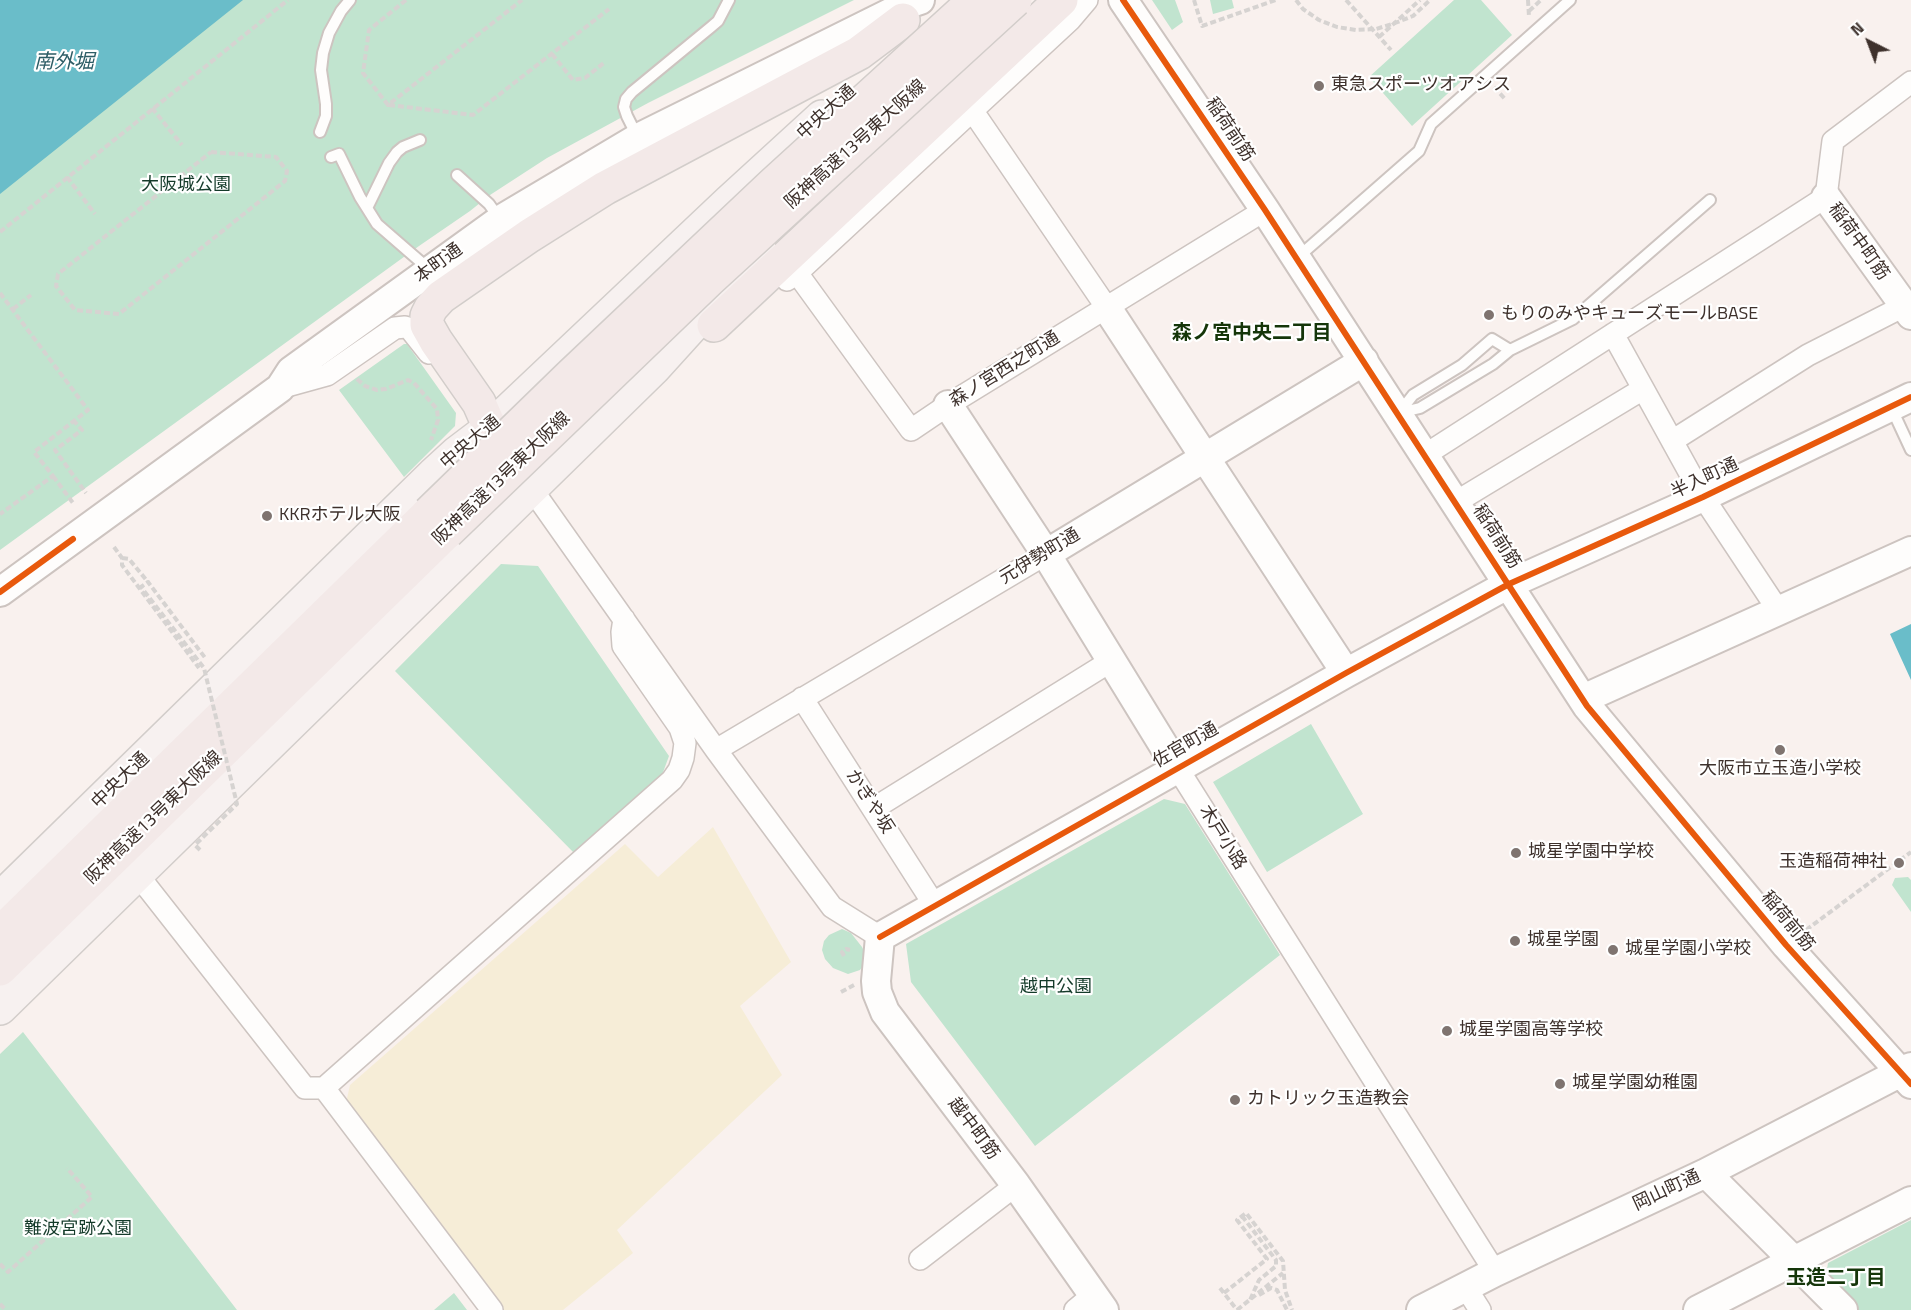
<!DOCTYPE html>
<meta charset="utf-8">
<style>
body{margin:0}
#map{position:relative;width:1911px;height:1310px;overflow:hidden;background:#f9f1ee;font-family:"Titillium Web",sans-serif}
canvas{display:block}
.north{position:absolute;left:1839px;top:12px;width:60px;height:60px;-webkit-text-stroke:4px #fff;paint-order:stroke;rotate:318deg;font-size:16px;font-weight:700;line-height:24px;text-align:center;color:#3e312c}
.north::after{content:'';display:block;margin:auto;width:21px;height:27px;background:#3e312c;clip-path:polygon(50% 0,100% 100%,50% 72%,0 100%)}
</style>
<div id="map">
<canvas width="1911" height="1310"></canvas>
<div class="north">N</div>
</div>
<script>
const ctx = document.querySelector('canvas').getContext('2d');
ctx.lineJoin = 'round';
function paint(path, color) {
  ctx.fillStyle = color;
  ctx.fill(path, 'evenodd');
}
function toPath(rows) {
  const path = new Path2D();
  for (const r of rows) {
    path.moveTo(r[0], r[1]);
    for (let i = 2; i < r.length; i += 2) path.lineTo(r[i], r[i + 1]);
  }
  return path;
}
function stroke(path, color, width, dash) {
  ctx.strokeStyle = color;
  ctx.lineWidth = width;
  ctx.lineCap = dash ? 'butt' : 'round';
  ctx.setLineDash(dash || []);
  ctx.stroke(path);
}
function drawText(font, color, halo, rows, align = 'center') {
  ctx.font = font + ' "Titillium Web","Noto Sans JP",sans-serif';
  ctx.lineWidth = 4.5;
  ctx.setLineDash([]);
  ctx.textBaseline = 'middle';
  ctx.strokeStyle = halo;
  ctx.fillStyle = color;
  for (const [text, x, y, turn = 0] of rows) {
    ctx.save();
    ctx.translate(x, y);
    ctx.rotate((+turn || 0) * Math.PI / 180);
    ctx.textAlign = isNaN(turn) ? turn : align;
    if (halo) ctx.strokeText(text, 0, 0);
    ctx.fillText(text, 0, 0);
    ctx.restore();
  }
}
paint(toPath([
 [0,0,854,0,648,103,547,158,490,195,470,211,419,246,0,550],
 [1152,0,1175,0,1183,22,1172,30],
 [1210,0,1232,0,1234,8,1213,14],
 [1454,0,1481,0,1512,35,1412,126,1369,77],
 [404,344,407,344,456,413,455,426,404,477,339,390],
 [501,564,538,566,669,756,662,775,575,854,395,671],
 [1311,724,1363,814,1267,872,1213,782],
 [1164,799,1185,804,1280,955,1035,1146,911,982,906,944],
 [1908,877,1911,880,1911,912,1892,885,1895,878],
 [842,929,851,933,862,947,865,953,865,963,860,970,848,974,833,968,825,959,822,950,824,941,829,935],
 [23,1032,237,1310,0,1310,0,1054],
 [1911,1220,1911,1310,1859,1310,1826,1275,1828,1263],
 [454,1293,467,1310,434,1310]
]), '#c1e4cf');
paint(toPath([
 [713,827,791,962,740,1006,782,1075,617,1230,633,1253,563,1310,503,1310,346,1103,350,1085,625,844,658,877]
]), '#f6edd7');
paint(toPath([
 [0,0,243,0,0,194],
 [1911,624,1911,680,1890,634]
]), '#6abdc9');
const lane = toPath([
 [320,132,326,116,326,104,321,70,323,53,329,33,341,11,350,0],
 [638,138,627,116,624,107,626,99,632,92,711,27,718,21,729,0],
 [331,157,339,154,360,197,377,224,430,270],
 [457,175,489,204,499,218],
 [367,208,389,163,397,152,403,147,420,140],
 [1297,258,1419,151,1431,124,1570,0],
 [1891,407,1911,450],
 [1399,413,1420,408,1493,364,1510,350,1573,319,1710,200],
 [1399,413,1413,395,1462,365,1492,339,1510,350]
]);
const street = toPath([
 [972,110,1107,308],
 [797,273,911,430,948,405,1265,210],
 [787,280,797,273,1070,20,1087,0],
 [1613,334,1703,497,1778,610],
 [280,388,327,375,395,328,405,327,410,329,429,353],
 [1672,441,1808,355,1904,306],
 [1425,455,1826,197,1833,141,1911,82],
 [524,478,716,750,832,907,880,937],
 [1456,502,1643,389],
 [802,698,935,906],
 [716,750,1046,554],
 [1178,769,1495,1272],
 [873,809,1111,661],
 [137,874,305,1088,324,1088,672,780,679,770,683,758,685,743,680,728,623,646,622,632,624,619],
 [324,1088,492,1310],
 [920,1259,1016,1185],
 [1466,1288,1480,1310],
 [1075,1310,1093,1295]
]);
const secondary = toPath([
 [1123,0,1265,210,1587,706,1786,945,1911,1084],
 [1826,197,1911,315],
 [1107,308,1346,673],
 [948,405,1046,554,1178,769],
 [1046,554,1364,361],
 [0,592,280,388,291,371,500,220,638,138,908,4,920,0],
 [1583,699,1911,551],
 [1706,1173,1843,1310],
 [1104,1310,1016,1185,885,1012,877,992,876,981,880,937,1346,673,1509,584,1703,497,1911,397],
 [1421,1310,1495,1272,1706,1173,1911,1067],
 [1698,1310,1911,1201]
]);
const primary = toPath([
 [0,899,433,475,457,453,490,428,729,202,822,117],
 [0,1008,654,368,760,251]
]);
const highway = toPath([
 [714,325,1061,0],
 [490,428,479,403,436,341,427,325,427,316,431,308,441,297,529,236,605,188,859,53,903,20],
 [0,933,429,513],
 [0,969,447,532]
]);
stroke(lane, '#cdc4c0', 14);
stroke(street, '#cdc4c0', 24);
stroke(secondary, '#cdc4c0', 32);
stroke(primary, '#d2cdca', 36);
stroke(highway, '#d2cdca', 36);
stroke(toPath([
 [406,0,369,30,363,73,388,105,522,0],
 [1194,0,1202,26,1276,0],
 [1346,0,1391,50],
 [1528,0,1529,17],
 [1529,11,1541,0],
 [1379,37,1420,0],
 [552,54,573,80,585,78,605,62],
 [1494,87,1506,100],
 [389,105,473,115,609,9],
 [152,108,182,145],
 [211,152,276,157,287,171,285,181,119,314,75,310,56,286,58,274,211,152],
 [67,177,95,214],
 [0,232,288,0],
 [0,293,88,410,34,452,53,476,0,514],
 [13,309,31,295],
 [357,379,365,386,377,390,386,389,408,380,414,383,437,409,438,420,431,440],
 [73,420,82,430,55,450,86,493],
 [53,476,73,503],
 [114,547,122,558,122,565,199,668],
 [122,558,129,559,148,582],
 [1806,930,1911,852],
 [844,956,842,952,846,949,850,950],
 [841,992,854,985],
 [1242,1216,1276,1260,1276,1266,1259,1280,1250,1300],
 [0,1264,8,1272,92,1197,67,1168],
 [1220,1288,1237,1310],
 [1224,1293,1267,1259,1237,1220,1246,1213,1283,1261,1285,1290,1292,1310],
 [1259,1295,1271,1288,1277,1290,1287,1310],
 [0,1304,6,1310],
 [1237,1310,1283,1273]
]), '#d6d3d1', 4, [6, 3]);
stroke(lane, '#fefdfc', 10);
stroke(street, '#fefdfc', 21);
stroke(secondary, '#fefdfc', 28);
stroke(primary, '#f7f1f0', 33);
stroke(highway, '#f3e9e8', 33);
const highwayBridge = toPath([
 [429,513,570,376,773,184,975,0],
 [447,532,709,280,1015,0]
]);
stroke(highwayBridge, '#d2cdca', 36, []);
stroke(toPath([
 [1296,0,1303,9,1319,20,1337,27,1356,30,1376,29,1395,23,1413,16,1430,0],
 [200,850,195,845,237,804,204,668,141,587,148,582,206,659]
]), '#d6d3d1', 4, [6, 3]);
stroke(highwayBridge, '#f3e9e8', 33);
stroke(toPath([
 [1123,0,1265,210,1587,706,1786,945,1911,1084],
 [0,592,73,539],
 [880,937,1346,673,1509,584,1703,497,1911,397]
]), '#e8590c', 6);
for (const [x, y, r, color] of [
 [1319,86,6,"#7f7470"],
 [1489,315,6,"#7f7470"],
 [267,516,6,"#7f7470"],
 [1780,750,6,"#7f7470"],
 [1516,853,6,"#7f7470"],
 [1899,863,6,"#7f7470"],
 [1515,941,6,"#7f7470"],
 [1613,950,6,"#7f7470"],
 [1447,1031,6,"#7f7470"],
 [1560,1084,6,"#7f7470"],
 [1235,1100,6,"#7f7470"]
]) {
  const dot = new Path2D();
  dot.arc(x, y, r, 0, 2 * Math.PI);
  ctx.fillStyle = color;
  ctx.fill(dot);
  stroke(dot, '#fff', 2);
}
drawText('18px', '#3e312c', '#fff', [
 ["東急スポーツオアシス",1331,86],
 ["もりのみやキューズモールBASE",1501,315],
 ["KKRホテル大阪",279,516],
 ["大阪市立玉造小学校",1780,770,"center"],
 ["城星学園中学校",1528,853],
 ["玉造稲荷神社",1887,863,"right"],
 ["城星学園",1527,941],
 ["城星学園小学校",1625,950],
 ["城星学園高等学校",1459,1031],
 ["城星学園幼稚園",1572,1084],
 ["カトリック玉造教会",1247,1100]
], 'left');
drawText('18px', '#3e312c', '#fff', [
 ["中央大通",827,113,-42],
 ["稲荷前筋",1229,130,56],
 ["阪神高速13号東大阪線",856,145,-42],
 ["稲荷中町筋",1858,242,54],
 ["本町通",439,264,-36],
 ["森ノ宮西之町通",1005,370,-32],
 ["中央大通",471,443,-40],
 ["阪神高速13号東大阪線",502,479,-44],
 ["半入町通",1705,479,-25],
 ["稲荷前筋",1496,537,57],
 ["元伊勢町通",1040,557,-31],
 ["佐官町通",1186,746,-30],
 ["中央大通",121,781,-44],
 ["かぎや坂",869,802,57],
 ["阪神高速13号東大阪線",154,818,-44],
 ["木戸小路",1222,838,58],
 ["稲荷前筋",1787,922,50],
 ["越中町筋",973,1129,53],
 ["岡山町通",1667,1191,-25]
]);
drawText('18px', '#143b2a', '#fff', [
 ["大阪城公園",186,186],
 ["越中公園",1056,988],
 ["難波宮跡公園",78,1230]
]);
drawText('italic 20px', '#2d5d66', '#fff', [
 ["南外堀",64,63]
]);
drawText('bold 20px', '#15360a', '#fff', [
 ["森ノ宮中央二丁目",1252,334],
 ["玉造二丁目",1836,1279]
]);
</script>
